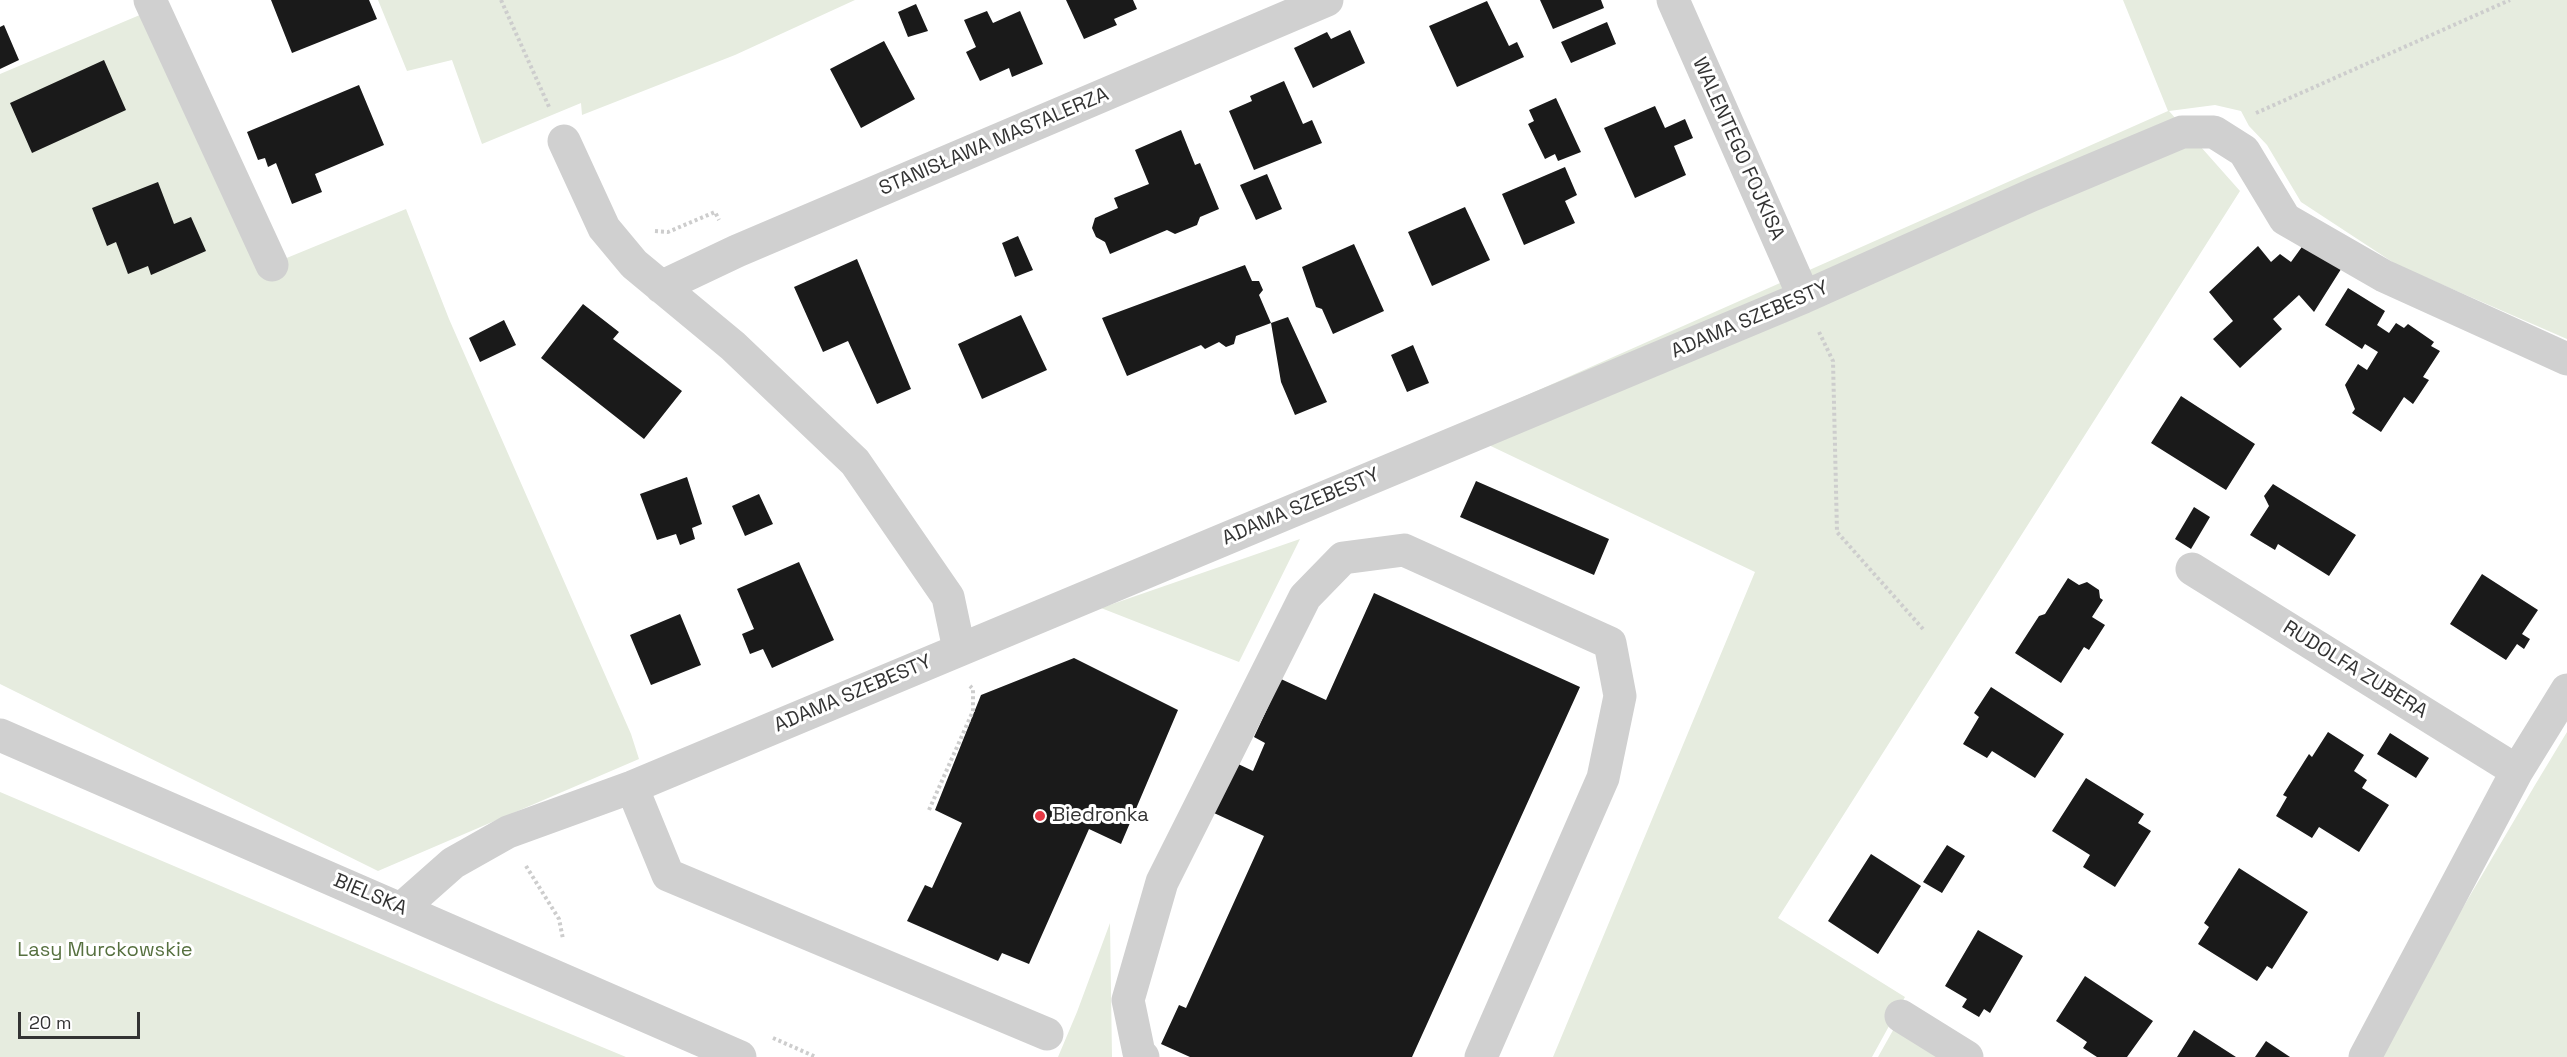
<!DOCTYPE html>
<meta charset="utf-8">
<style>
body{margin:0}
#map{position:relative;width:2567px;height:1057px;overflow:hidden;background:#fff;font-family:"Space Grotesk",sans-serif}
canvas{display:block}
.scale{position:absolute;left:18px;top:1012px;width:122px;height:27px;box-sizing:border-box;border:3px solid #333;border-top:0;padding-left:8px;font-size:18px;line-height:21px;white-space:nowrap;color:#333;-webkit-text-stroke:4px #fff;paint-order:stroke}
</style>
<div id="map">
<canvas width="2567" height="1057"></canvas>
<div class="scale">20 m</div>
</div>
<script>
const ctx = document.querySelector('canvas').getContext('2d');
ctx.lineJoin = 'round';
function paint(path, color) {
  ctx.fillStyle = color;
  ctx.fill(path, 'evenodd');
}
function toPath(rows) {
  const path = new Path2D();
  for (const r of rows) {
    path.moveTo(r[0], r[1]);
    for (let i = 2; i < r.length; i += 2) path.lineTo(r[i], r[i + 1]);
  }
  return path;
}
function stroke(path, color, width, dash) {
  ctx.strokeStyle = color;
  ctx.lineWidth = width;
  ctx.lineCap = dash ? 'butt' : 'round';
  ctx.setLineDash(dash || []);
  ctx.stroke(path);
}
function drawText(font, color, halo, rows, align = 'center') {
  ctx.font = font + ' "Space Grotesk",sans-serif';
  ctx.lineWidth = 6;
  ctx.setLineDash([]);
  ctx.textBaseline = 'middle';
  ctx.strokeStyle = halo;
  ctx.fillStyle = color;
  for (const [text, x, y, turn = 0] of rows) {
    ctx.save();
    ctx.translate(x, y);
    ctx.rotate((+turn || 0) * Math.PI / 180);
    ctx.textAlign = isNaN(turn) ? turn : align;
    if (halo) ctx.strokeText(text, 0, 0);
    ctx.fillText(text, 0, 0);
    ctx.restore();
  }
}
paint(toPath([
 [378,0,855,0,735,55,582,115,581,103,482,144,452,60,407,71],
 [2123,0,2567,0,2567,339,2397,265,2301,202,2267,145,2249,126,2241,111,2215,105,2169,111,2240,191,1778,918,1905,997,1872,1057,1553,1057,1755,572,1453,428,2168,111],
 [154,9,272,264,406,209,449,319,631,734,639,759,378,871,0,684,0,74],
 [1300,539,1239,662,1101,608],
 [2567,732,2567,1057,2375,1057,2535,785],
 [0,792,496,1003,626,1057,0,1057],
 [1110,923,1112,1057,1058,1057,1077,1012],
 [1901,1016,1967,1057,1878,1057]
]), '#e6ecdf');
paint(toPath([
 [271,0,369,0,377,19,292,53],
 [1066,0,1133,0,1137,9,1114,19,1117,25,1084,39],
 [1540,0,1601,0,1604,8,1553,29],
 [1487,1,1509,46,1517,42,1524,57,1457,87,1429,26],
 [916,4,928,31,908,37,898,12],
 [987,11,993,23,1020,11,1043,64,1012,77,1009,68,980,81,966,52,976,47,964,20],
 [1607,22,1616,44,1571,63,1561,42],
 [4,25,19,60,0,69,0,27],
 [1350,30,1365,63,1313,88,1294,48,1327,32,1331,39],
 [884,41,915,99,861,128,830,69],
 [104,60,126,110,32,153,10,103],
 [1284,81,1303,124,1312,120,1322,143,1254,170,1229,111,1252,101,1250,96],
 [359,85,384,145,315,174,322,192,292,204,276,163,268,167,265,158,258,160,247,132],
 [1556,98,1581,152,1558,161,1555,154,1545,159,1528,124,1534,121,1529,110],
 [1655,106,1665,128,1685,119,1693,138,1674,146,1686,175,1635,198,1604,128],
 [1181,130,1195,165,1200,163,1219,209,1200,217,1197,225,1175,234,1167,230,1110,254,1105,242,1096,237,1092,228,1095,218,1118,208,1114,198,1149,184,1135,150],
 [1565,167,1577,195,1565,201,1575,223,1524,245,1502,194],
 [1267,174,1282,209,1256,220,1240,185],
 [158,182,174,224,191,217,206,251,151,275,148,266,128,274,116,242,107,246,92,208],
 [1465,207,1490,260,1432,286,1408,232],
 [1018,236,1033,270,1015,277,1002,243],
 [1354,244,1384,311,1333,334,1322,309,1316,307,1302,267],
 [2304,244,2343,266,2314,312,2299,295,2273,319,2282,329,2240,368,2213,339,2233,321,2209,292,2258,246,2271,262,2280,254,2291,262],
 [857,259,911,389,877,404,848,341,823,352,794,287],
 [1245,265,1252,281,1259,281,1263,290,1259,295,1271,323,1288,317,1327,402,1295,415,1281,382,1271,323,1236,336,1234,344,1226,347,1219,342,1205,349,1201,345,1127,376,1102,318],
 [2348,288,2385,311,2377,325,2389,333,2396,323,2404,328,2408,324,2434,342,2431,346,2440,351,2423,377,2429,380,2413,404,2404,397,2381,432,2352,413,2355,409,2345,385,2358,364,2367,370,2378,352,2365,344,2362,349,2325,325],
 [583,304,619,332,613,339,682,391,644,439,541,358],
 [1021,315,1047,370,982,399,958,344],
 [504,320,516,345,480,362,469,338],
 [1413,345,1429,383,1407,392,1391,355],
 [2181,396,2255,444,2226,490,2151,443],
 [687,477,702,524,692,528,695,539,680,545,676,534,657,540,640,494],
 [1476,481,1609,539,1594,575,1460,517],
 [2273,484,2356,535,2329,576,2278,544,2275,550,2250,535,2269,506,2264,496],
 [759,494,773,524,745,536,732,506],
 [2194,507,2210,517,2191,549,2175,539],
 [799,562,834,640,772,668,763,649,750,654,742,634,754,629,737,589],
 [2482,574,2538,610,2522,634,2530,639,2524,649,2517,644,2506,660,2450,624],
 [2068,578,2079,585,2087,582,2099,590,2100,598,2103,600,2092,617,2105,625,2089,650,2084,647,2061,683,2015,653,2039,616,2045,614],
 [1374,593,1580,687,1412,1057,1190,1057,1161,1044,1179,1005,1186,1008,1264,836,1214,813,1236,763,1253,771,1265,743,1254,737,1281,679,1326,700],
 [680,614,701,665,651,685,630,635],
 [1074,658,1178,710,1121,844,1089,829,1029,964,1002,953,998,961,907,921,925,885,932,888,962,823,935,810,981,695],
 [1991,687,2064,734,2035,778,1992,751,1987,758,1963,744,1979,717,1974,713],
 [2328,732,2364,755,2354,771,2367,780,2362,788,2389,805,2359,852,2319,827,2312,838,2276,816,2287,797,2283,795,2309,754,2312,757],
 [2390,733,2429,758,2416,778,2377,754],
 [2086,778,2144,814,2138,823,2151,831,2115,887,2083,867,2090,855,2052,831],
 [1947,845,1965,856,1942,893,1923,882],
 [1871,854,1921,886,1878,954,1828,921],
 [2239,868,2308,912,2272,969,2267,966,2257,981,2198,944,2209,927,2204,923],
 [1978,930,2023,956,1990,1013,1984,1009,1979,1017,1962,1007,1967,999,1945,986],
 [2085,976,2153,1021,2127,1057,2097,1057,2083,1048,2087,1042,2056,1021],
 [2194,1030,2236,1057,2177,1057],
 [2266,1041,2290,1057,2255,1057]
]), '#1a1a1a');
stroke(toPath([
 [501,0,550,109],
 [2256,113,2510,0],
 [655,231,668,232,715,212,719,220],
 [1819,332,1833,361,1837,532,1923,629],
 [929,810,973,711,973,689,970,686],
 [526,866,559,919,563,939],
 [773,1038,816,1057]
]), '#cdcdcd', 4, [3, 3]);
stroke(toPath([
 [150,0,272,265],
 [1673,0,1804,297],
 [564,141,604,228,634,264,733,346,855,462,948,597,959,649],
 [661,287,737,251,1327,0],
 [2192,569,2517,771],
 [0,735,740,1057],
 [632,787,668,875,1047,1034],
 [401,909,453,863,508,832,632,787,1804,297,2032,195,2182,132,2214,132,2244,151,2285,219,2384,276,2567,359],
 [1901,1016,1967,1057],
 [1143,1057,1139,1053,1128,1000,1162,882,1305,597,1343,558,1404,550,1610,643,1620,696,1603,778,1481,1057],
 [2365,1057,2517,771,2567,690]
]), '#d0d0d0', 33);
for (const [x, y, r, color] of [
 [1040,816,6,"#e63946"]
]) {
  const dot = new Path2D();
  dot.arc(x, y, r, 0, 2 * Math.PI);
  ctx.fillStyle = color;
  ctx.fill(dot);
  stroke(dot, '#fff', 2);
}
drawText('20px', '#333', '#fff', [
 ["STANISŁAWA MASTALERZA",994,142,-23],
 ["WALENTEGO FOJKISA",1738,149,66],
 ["ADAMA SZEBESTY",1750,320,-23],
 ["ADAMA SZEBESTY",1301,507,-23],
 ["RUDOLFA ZUBERA",2355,670,32],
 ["ADAMA SZEBESTY",853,694,-23],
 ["BIELSKA",370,895,23]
]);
drawText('20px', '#333', '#fff', [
 ["Biedronka",1052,816]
], 'left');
drawText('20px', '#56703f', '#fff', [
 ["Lasy Murckowskie",105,951]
]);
</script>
